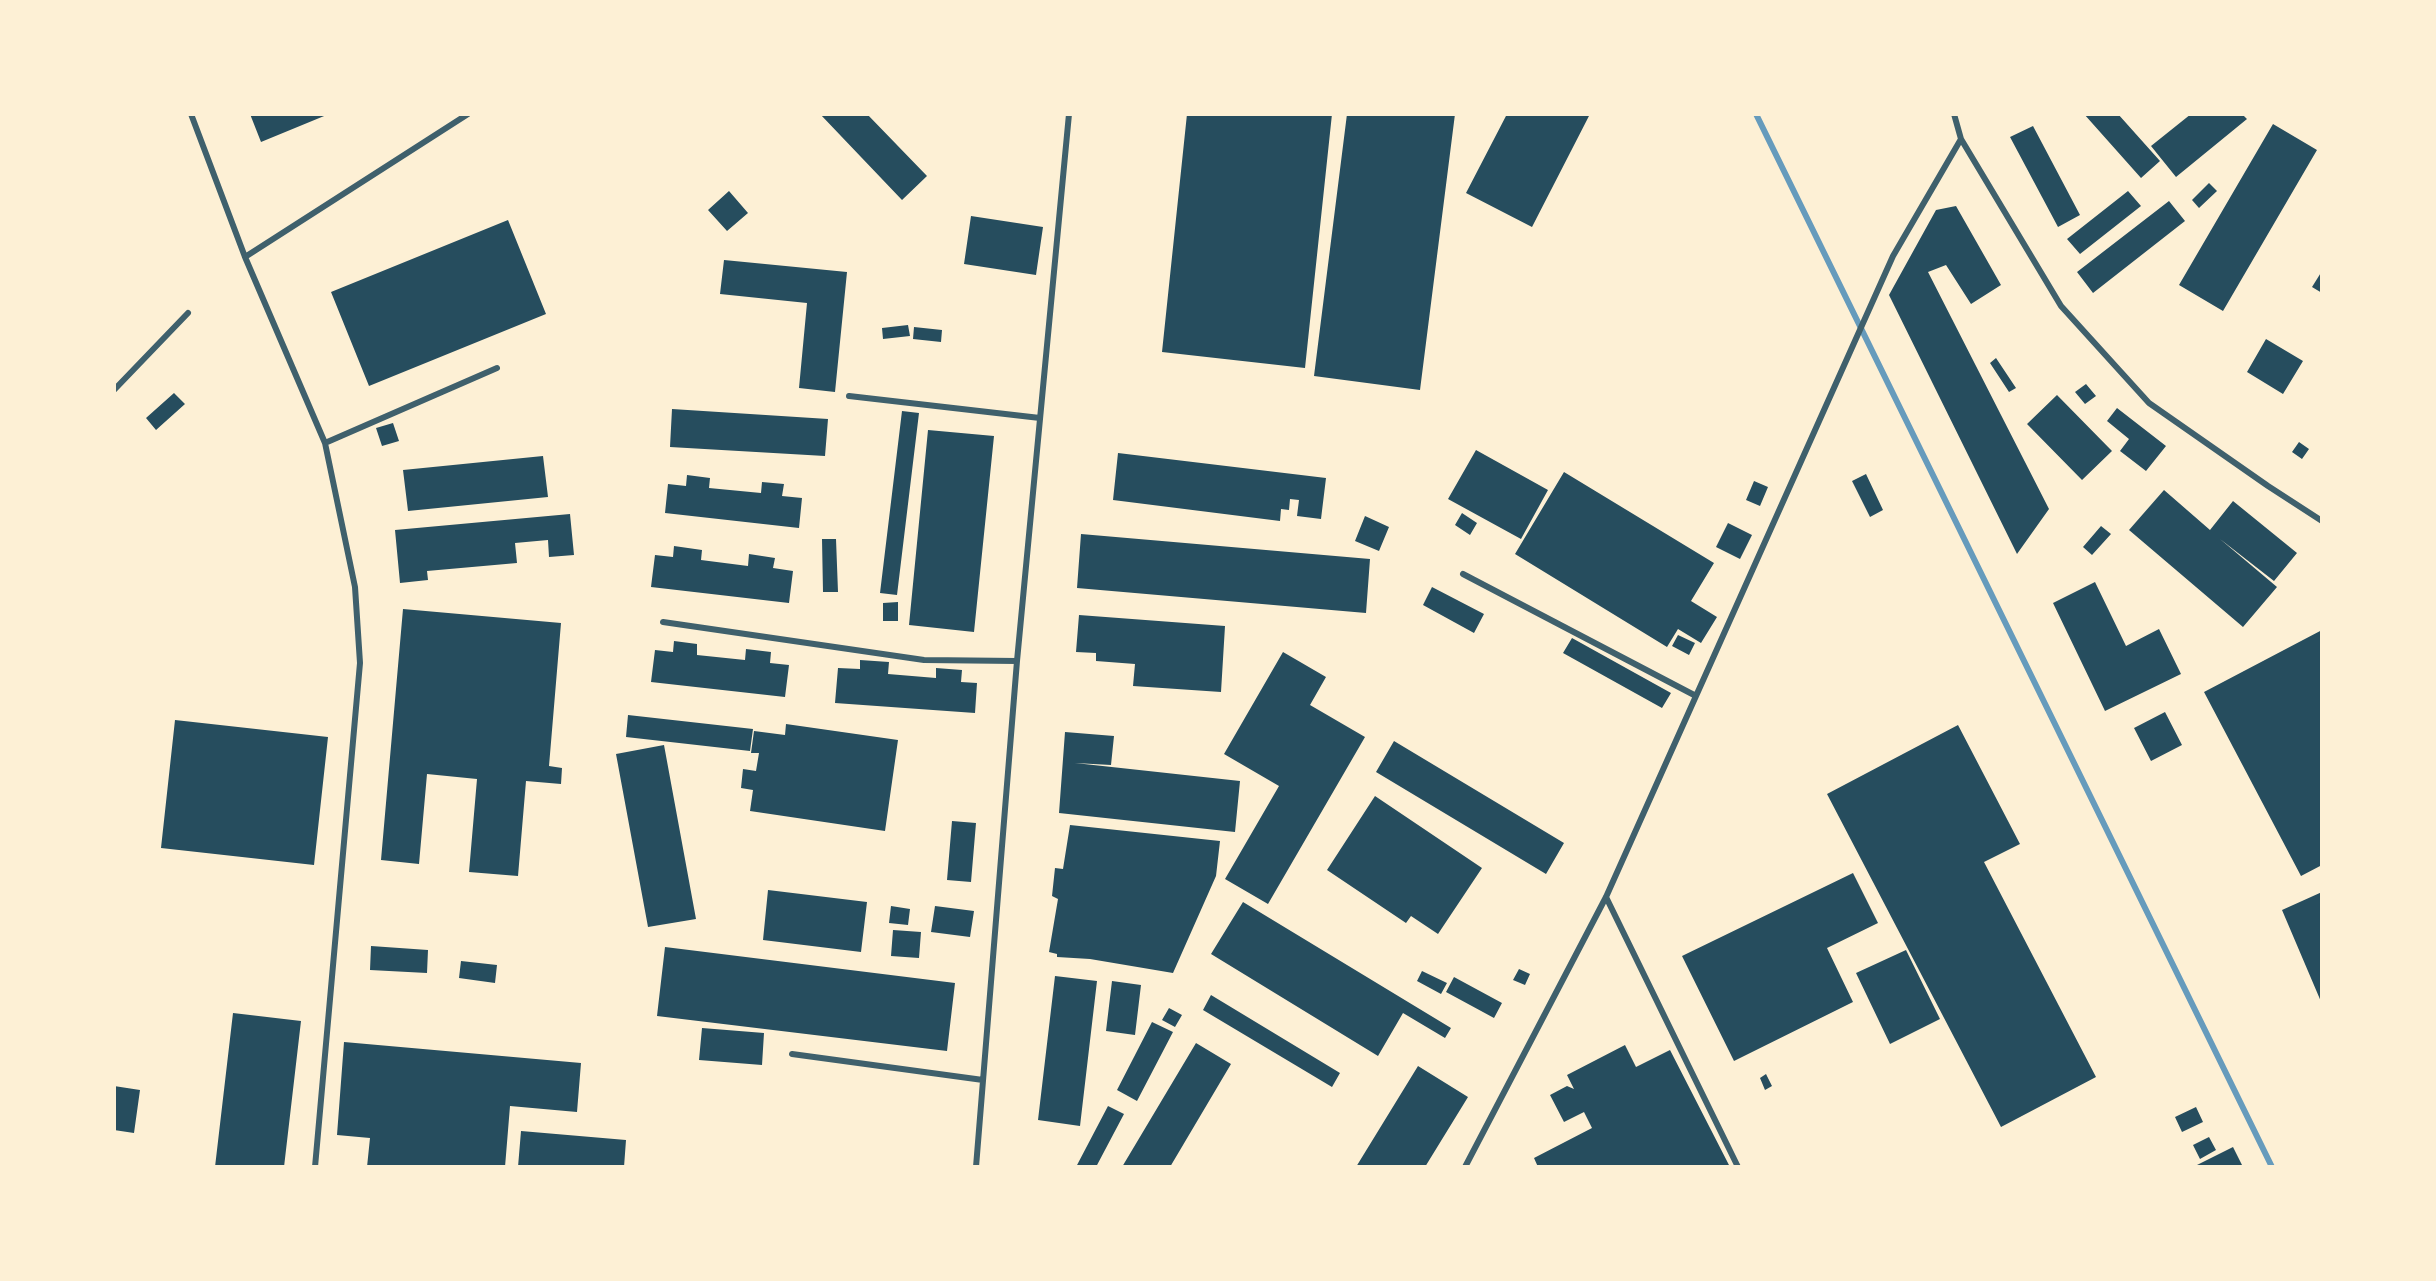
<!DOCTYPE html>
<style>
body{margin:0}
#map{position:relative;width:2436px;height:1281px;overflow:hidden;background:#fdf0d5;font-family:Helvetica,sans-serif}
canvas{display:block}
.frame{position:absolute;inset:0;border:116px solid #fdf0d5;pointer-events:none}
</style>
<div id="map">
<canvas width="2436" height="1281"></canvas>
<div class="frame"></div>
</div>
<script>
const ctx = document.querySelector('canvas').getContext('2d');
ctx.lineJoin = 'round';
function toPath(rows) {
  const path = new Path2D();
  for (const r of rows) {
    path.moveTo(r[0], r[1]);
    for (let i = 2; i < r.length; i += 2) path.lineTo(r[i], r[i + 1]);
  }
  return path;
}
function stroke(path, color, width, dash) {
  ctx.strokeStyle = color;
  ctx.lineWidth = width;
  ctx.lineCap = dash ? 'butt' : 'round';
  ctx.setLineDash(dash || []);
  ctx.stroke(path);
}
function paint(path, color) {
  ctx.fillStyle = color;
  ctx.fill(path, 'evenodd');
}
stroke(toPath([
 [1756,114,2272,1167]
]), '#669bbc', 6);
paint(toPath([
 [250,114,329,114,261,142],
 [820,114,867,114,927,176,902,200],
 [1187,114,1332,114,1305,368,1162,352],
 [1347,114,1455,114,1420,390,1314,376],
 [1507,114,1590,114,1532,227,1466,193],
 [2084,114,2118,114,2160,161,2141,178],
 [2191,114,2242,114,2247,119,2176,177,2151,146],
 [2273,124,2317,150,2223,311,2179,285],
 [2033,126,2080,215,2058,227,2010,137],
 [2209,183,2217,191,2199,208,2192,200],
 [729,191,748,213,727,231,708,210],
 [2128,191,2141,206,2080,254,2067,239],
 [2169,201,2185,221,2093,293,2077,272],
 [1956,206,2001,285,1971,304,1946,265,1928,272,2049,509,2017,554,1889,295,1936,210],
 [971,216,1043,227,1036,275,964,264],
 [508,220,546,314,369,386,331,292],
 [724,260,847,272,835,392,799,388,807,303,720,294],
 [2322,271,2322,293,2312,287],
 [908,325,910,336,883,339,882,328],
 [914,327,942,330,941,342,913,339],
 [2266,339,2303,361,2283,394,2247,372],
 [1996,358,2016,388,2009,392,1990,363],
 [2086,384,2096,396,2085,404,2075,392],
 [174,393,185,404,156,430,146,418],
 [2057,395,2112,451,2082,480,2027,424],
 [2117,408,2166,446,2146,471,2120,451,2129,439,2107,421],
 [672,409,828,419,825,456,670,447],
 [902,411,919,413,897,595,880,593],
 [393,423,399,441,382,446,376,428],
 [928,430,994,436,974,632,909,625],
 [2299,442,2309,449,2302,459,2292,452],
 [1476,450,1548,490,1521,539,1448,499],
 [1118,453,1326,478,1321,519,1297,516,1299,500,1290,499,1289,510,1281,509,1280,521,1113,500],
 [543,456,548,497,408,511,403,470],
 [1564,472,1714,563,1691,601,1717,617,1701,643,1678,629,1667,647,1515,554],
 [1866,474,1883,510,1870,517,1852,481],
 [687,475,710,478,709,488,761,493,762,482,784,484,782,496,802,498,799,528,665,513,668,484,686,486],
 [1754,481,1768,487,1760,506,1746,500],
 [2164,490,2210,530,2233,501,2297,553,2274,581,2220,539,2277,587,2243,627,2129,530],
 [1462,513,1477,523,1470,535,1455,525],
 [570,514,574,555,549,557,548,540,515,543,517,563,427,571,428,580,400,583,395,530],
 [1365,516,1389,527,1379,551,1355,541],
 [1728,523,1752,535,1740,559,1716,547],
 [2101,526,2111,534,2092,555,2083,547],
 [1081,534,1370,559,1366,613,1077,588],
 [822,539,836,539,838,592,823,592],
 [674,546,702,550,701,560,748,566,749,554,775,558,773,568,793,571,789,603,651,587,655,555,673,557],
 [2095,582,2126,646,2159,629,2181,674,2105,711,2053,603],
 [1432,587,1484,614,1474,633,1423,605],
 [898,602,898,621,883,621,883,603],
 [403,609,561,623,549,766,562,768,561,784,526,781,518,876,469,872,477,779,427,774,419,864,381,860],
 [1079,615,1225,626,1221,692,1133,686,1135,664,1096,661,1096,653,1076,652],
 [2322,630,2322,865,2301,876,2204,692],
 [1678,635,1695,643,1689,655,1672,646],
 [1572,638,1671,693,1662,708,1563,653],
 [674,641,697,644,697,655,745,660,746,649,771,652,770,663,789,665,785,697,651,682,655,650,673,652],
 [1283,652,1326,677,1310,705,1365,737,1268,904,1225,879,1279,786,1224,754],
 [860,660,889,662,888,674,936,678,936,668,962,670,961,682,977,683,975,713,835,703,838,668,860,669],
 [2165,712,2182,745,2151,761,2134,728],
 [628,715,753,729,750,751,626,737],
 [175,720,328,737,314,865,161,848],
 [786,724,898,740,885,831,750,811,753,790,741,788,743,769,756,771,759,753,751,753,754,731,785,735],
 [1958,725,2020,844,1984,862,2096,1077,2001,1127,1827,794],
 [1065,732,1114,736,1111,765,1075,763,1240,781,1235,832,1059,813],
 [1394,741,1564,843,1546,874,1376,772],
 [664,745,696,919,648,927,616,754],
 [1375,796,1482,868,1438,934,1411,916,1406,923,1327,870],
 [952,821,976,823,971,882,947,880],
 [1070,825,1220,841,1216,876,1173,973,1090,959,1057,957,1057,954,1049,952,1058,899,1052,896,1055,868,1063,869],
 [1853,873,1878,923,1827,948,1853,1002,1734,1061,1682,956],
 [768,890,867,902,861,952,763,940],
 [2322,892,2322,1004,2282,910],
 [1243,902,1451,1028,1445,1038,1403,1013,1378,1056,1211,954],
 [891,906,910,909,908,925,889,923],
 [935,906,974,911,970,937,931,932],
 [893,930,921,932,919,958,891,956],
 [371,946,428,950,427,973,370,970],
 [665,947,955,983,947,1051,657,1016],
 [1906,950,1940,1019,1890,1044,1856,973],
 [461,961,497,965,495,983,459,978],
 [1519,969,1530,974,1525,985,1513,980],
 [1422,971,1447,983,1441,994,1417,981],
 [1055,976,1097,981,1080,1126,1038,1120],
 [1454,977,1502,1003,1494,1018,1446,992],
 [1112,981,1141,985,1135,1035,1106,1031],
 [1211,995,1340,1073,1332,1087,1203,1010],
 [1169,1008,1182,1015,1175,1027,1162,1020],
 [233,1013,301,1021,284,1167,215,1167],
 [1152,1022,1173,1032,1137,1101,1117,1090],
 [702,1028,764,1033,762,1065,699,1060],
 [344,1042,581,1063,577,1112,510,1106,505,1167,367,1167,370,1138,337,1135],
 [1196,1043,1231,1064,1170,1167,1122,1167],
 [1625,1045,1636,1067,1670,1050,1730,1167,1538,1167,1534,1158,1592,1128,1584,1112,1564,1122,1550,1095,1567,1086,1574,1089,1567,1075],
 [1418,1066,1468,1097,1425,1167,1356,1167],
 [1766,1074,1772,1086,1765,1090,1760,1078],
 [114,1086,140,1090,134,1133,114,1130],
 [1108,1106,1124,1114,1096,1167,1076,1167],
 [2196,1107,2203,1122,2182,1132,2175,1117],
 [521,1131,626,1140,624,1167,518,1167],
 [2209,1137,2216,1150,2200,1159,2193,1145],
 [2233,1147,2243,1167,2193,1167]
]), '#264d5e');
stroke(toPath([
 [191,114,245,257,325,443,355,587,360,663,315,1167],
 [1954,114,1961,139,2061,306,2149,403,2268,486,2322,521],
 [245,257,468,114],
 [114,390,188,313],
 [849,396,1040,418],
 [325,443,497,368],
 [1463,574,1696,696],
 [663,622,924,660,1017,661],
 [1606,897,1738,1167],
 [792,1054,983,1080],
 [976,1167,1017,661,1069,114],
 [1465,1167,1606,897,1893,256,1961,139]
]), '#3f606c', 6);
</script>
